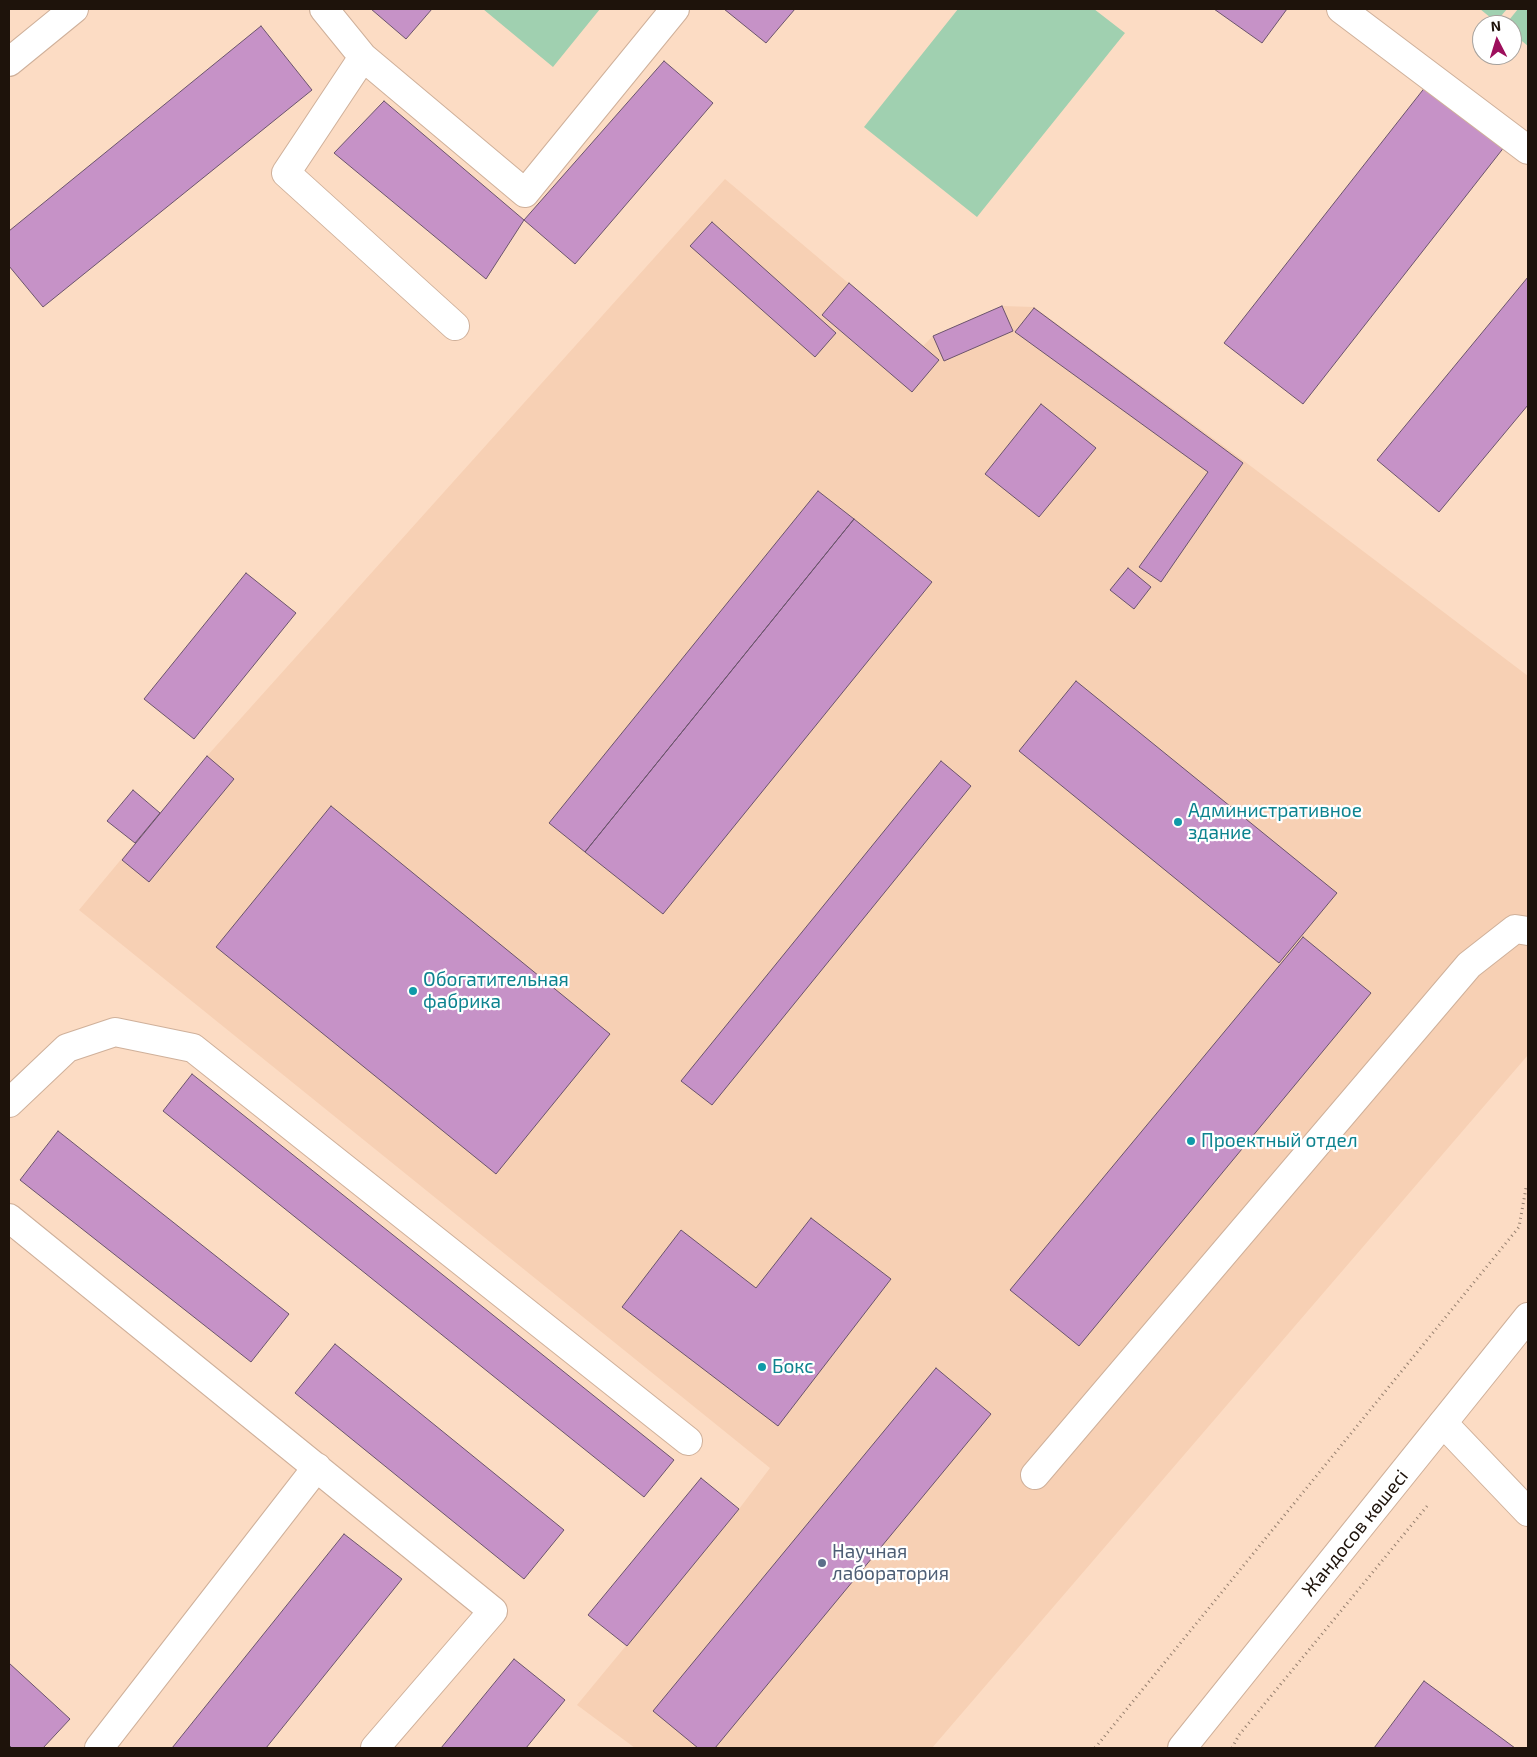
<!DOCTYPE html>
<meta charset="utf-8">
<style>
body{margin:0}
#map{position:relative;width:1537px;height:1757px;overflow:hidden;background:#fcdcc4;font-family:"Exo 2",sans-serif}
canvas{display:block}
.frame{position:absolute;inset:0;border:10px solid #1e130b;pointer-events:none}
.north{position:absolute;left:1472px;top:15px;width:50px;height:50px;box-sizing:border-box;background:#fff;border:1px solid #a5a19d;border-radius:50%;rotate:355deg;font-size:14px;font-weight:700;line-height:20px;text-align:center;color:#1e130b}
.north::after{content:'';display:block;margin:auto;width:18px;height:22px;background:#9d0f5c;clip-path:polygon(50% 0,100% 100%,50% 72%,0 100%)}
</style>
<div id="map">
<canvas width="1537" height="1757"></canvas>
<div class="frame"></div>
<div class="north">N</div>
</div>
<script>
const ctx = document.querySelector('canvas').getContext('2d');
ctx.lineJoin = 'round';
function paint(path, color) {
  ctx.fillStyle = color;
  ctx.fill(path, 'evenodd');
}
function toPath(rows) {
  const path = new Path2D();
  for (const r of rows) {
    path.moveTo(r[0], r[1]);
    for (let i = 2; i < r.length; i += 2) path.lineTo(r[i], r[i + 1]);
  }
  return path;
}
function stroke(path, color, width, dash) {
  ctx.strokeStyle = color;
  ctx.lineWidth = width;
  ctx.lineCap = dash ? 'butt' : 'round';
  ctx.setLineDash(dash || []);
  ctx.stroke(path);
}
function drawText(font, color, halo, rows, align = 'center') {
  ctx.font = font + ' "Exo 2",sans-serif';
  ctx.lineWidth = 4.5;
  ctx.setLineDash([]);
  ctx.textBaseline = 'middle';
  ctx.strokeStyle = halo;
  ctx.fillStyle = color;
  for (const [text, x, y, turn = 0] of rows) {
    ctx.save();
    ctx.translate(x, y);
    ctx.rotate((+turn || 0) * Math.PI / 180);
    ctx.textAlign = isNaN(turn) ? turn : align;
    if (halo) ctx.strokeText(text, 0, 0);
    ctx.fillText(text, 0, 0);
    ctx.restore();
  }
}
paint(toPath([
 [725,179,923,346,933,336,1002,306,1034,307,1248,464,1528,676,1528,1055,932,1748,635,1748,577,1705,739,1509,770,1468,79,910,207,756]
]), '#f7d0b4');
paint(toPath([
 [483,9,600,9,553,67],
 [958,9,1094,9,1125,33,977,217,864,127],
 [1480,9,1507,9,1496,22],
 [1518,9,1528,9,1528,46,1512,33,1512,25,1505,25]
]), '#a0d0b0');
const building = toPath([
 [371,9,432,9,406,39,371,9],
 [724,9,795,9,766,43,724,9],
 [1214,9,1287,9,1262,43,1214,9],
 [261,26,312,90,43,307,9,266,9,231,261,26],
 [664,61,713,103,575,264,524,220,664,61],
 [1426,86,1505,146,1303,404,1224,343,1426,86],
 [384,101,524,220,486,279,334,153,384,101],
 [712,222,836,333,815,357,690,246,712,222],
 [1528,277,1528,405,1439,512,1377,460,1528,277],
 [849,283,939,360,912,392,822,315,849,283],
 [1002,306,1013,331,944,361,933,336,1002,306],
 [1034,308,1243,463,1161,582,1139,567,1208,472,1015,332,1034,308],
 [1041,404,1096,448,1039,517,985,474,1041,404],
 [818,491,854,519,585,852,549,823,818,491],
 [854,519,932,582,663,914,585,852,854,519],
 [1128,568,1151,587,1134,609,1110,590,1128,568],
 [246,573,296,613,194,739,144,699,246,573],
 [1076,681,1337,893,1279,963,1019,751,1076,681],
 [207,756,234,779,149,882,122,860,207,756],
 [941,761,971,786,712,1105,681,1081,941,761],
 [133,790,160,813,135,843,107,821,133,790],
 [331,806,610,1034,496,1174,216,947,331,806],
 [1303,937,1371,993,1079,1346,1010,1290,1303,937],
 [192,1074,674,1460,644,1497,163,1111,192,1074],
 [58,1131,289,1314,251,1362,20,1180,58,1131],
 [811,1218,891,1279,778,1426,622,1307,681,1230,756,1288,811,1218],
 [335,1344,564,1530,524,1579,295,1393,335,1344],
 [936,1368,991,1414,715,1748,698,1748,653,1711,936,1368],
 [701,1478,739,1509,627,1646,588,1615,701,1478],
 [344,1534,402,1579,266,1748,172,1748,344,1534],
 [514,1659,565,1700,526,1748,441,1748,514,1659],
 [9,1663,70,1719,43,1748,12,1748,9,1745,9,1663],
 [1424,1681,1515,1748,1374,1748,1424,1681]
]);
paint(building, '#c692c7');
stroke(building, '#6b546c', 1);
const minor = toPath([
 [324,9,363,57,525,193,675,9],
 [1341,9,1528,150],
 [363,57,286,173,455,326],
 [9,62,74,9],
 [9,1103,67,1048,115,1032,193,1048,688,1441],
 [9,1218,493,1611,375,1748],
 [1443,1423,1528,1512],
 [1035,1475,1469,965,1515,929,1528,931],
 [99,1748,317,1467]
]);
const major = toPath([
 [1182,1748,1528,1317]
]);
stroke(minor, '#cfb09a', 30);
stroke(major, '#cfb09a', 30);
stroke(toPath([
 [1095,1748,1519,1227,1526,1188,1528,1185],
 [1232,1748,1239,1735,1428,1505]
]), '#957f6e', 3, [1, 4]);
stroke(minor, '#fff', 28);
stroke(major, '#fff', 28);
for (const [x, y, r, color] of [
 [1178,822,5,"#0f9aa8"],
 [413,991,5,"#0f9aa8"],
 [1191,1141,5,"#0f9aa8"],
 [762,1367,5,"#0f9aa8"],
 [822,1563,5,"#5c6f8a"]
]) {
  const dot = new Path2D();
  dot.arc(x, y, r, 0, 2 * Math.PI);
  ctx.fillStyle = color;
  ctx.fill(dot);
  stroke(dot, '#fff', 2);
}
drawText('19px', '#0d838f', '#fff', [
 ["Административное",1188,811],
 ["здание",1188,833],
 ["Обогатительная",423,980],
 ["фабрика",423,1002],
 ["Проектный отдел",1201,1141],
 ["Бокс",772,1367]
], 'left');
drawText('19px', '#1e130b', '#fff', [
 ["Жандосов көшесі",1355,1533,-51]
]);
drawText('19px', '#4e5e75', '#fff', [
 ["Научная",832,1552],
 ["лаборатория",832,1574]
], 'left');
</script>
